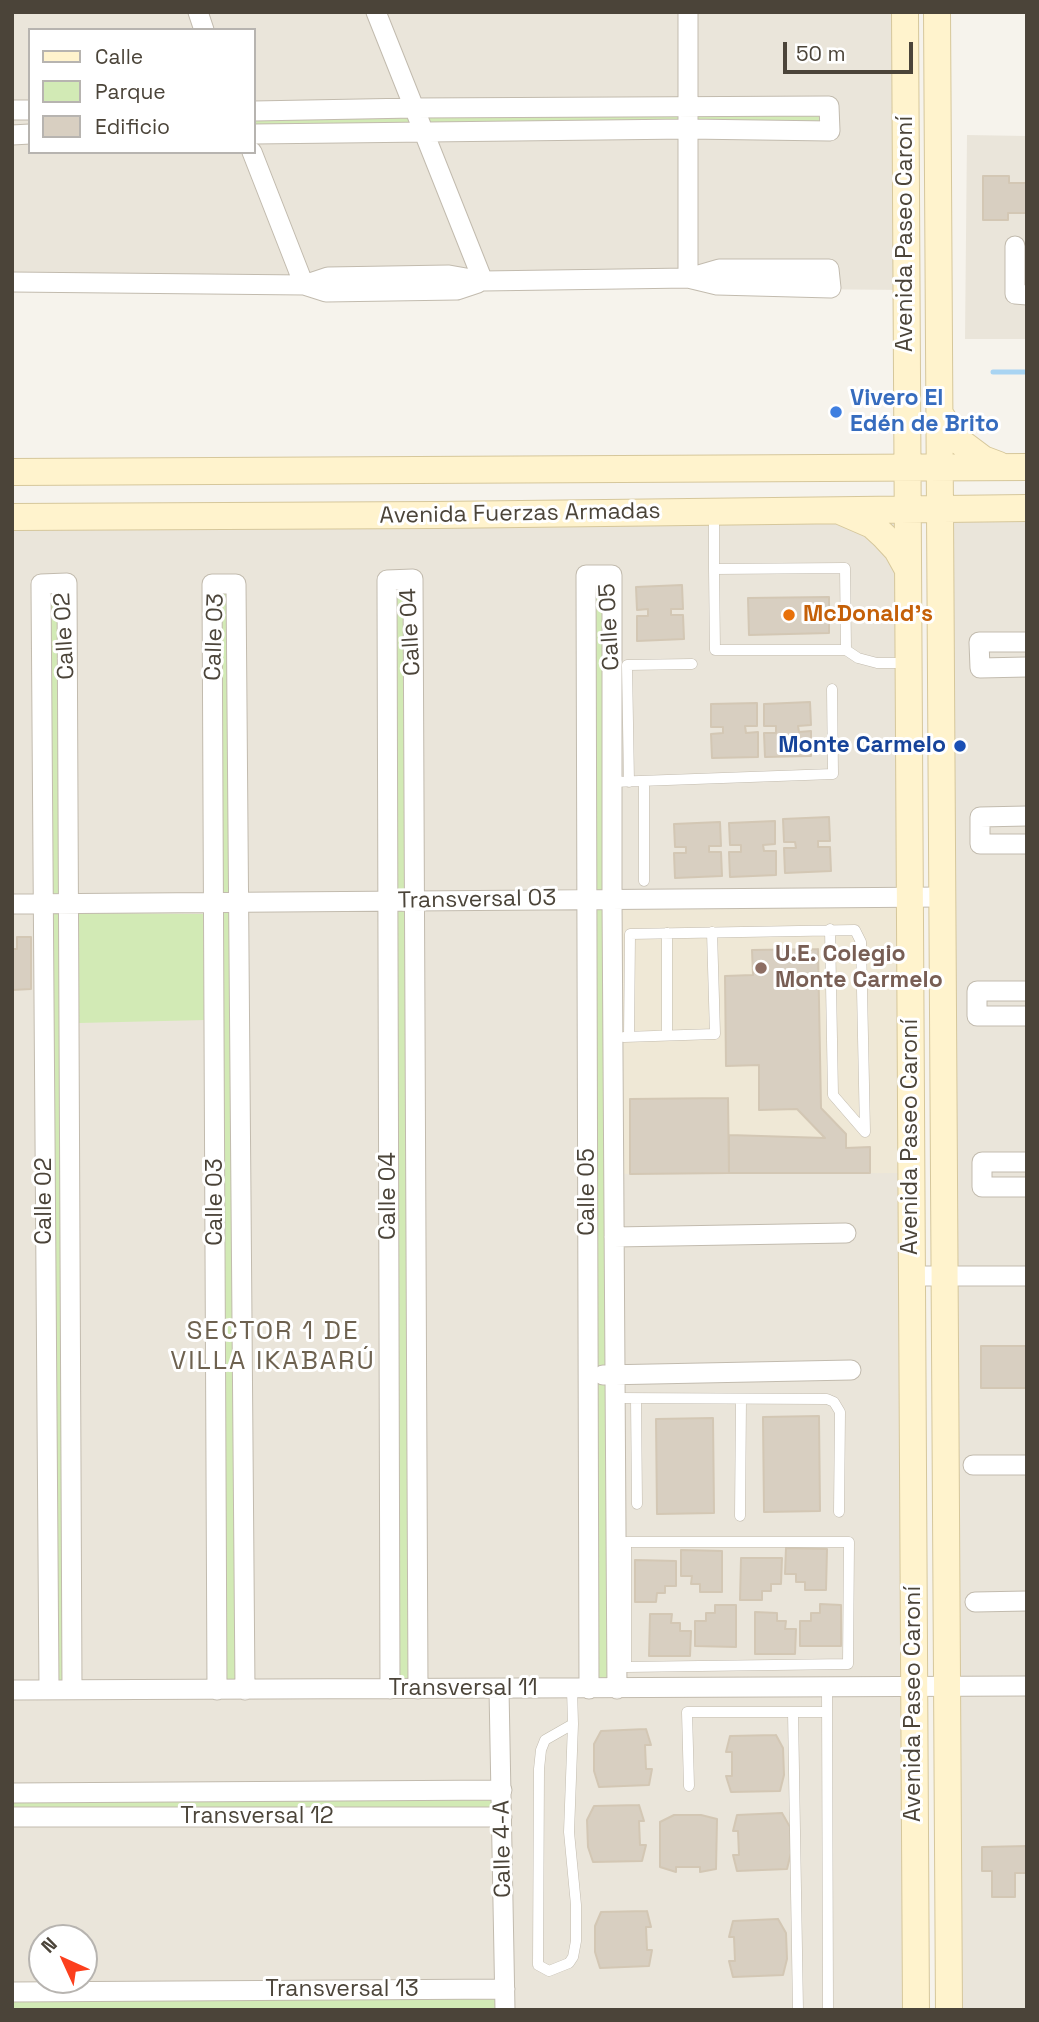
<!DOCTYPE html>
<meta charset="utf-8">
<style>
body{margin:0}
#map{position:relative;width:1039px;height:2022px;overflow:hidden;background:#f6f3ec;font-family:"Space Grotesk",sans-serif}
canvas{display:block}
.frame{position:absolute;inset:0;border:14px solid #4b4439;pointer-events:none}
.legend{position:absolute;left:28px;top:28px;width:228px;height:126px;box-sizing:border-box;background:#fff;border:2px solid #b7b4b0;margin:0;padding:9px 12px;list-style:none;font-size:21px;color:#4b4439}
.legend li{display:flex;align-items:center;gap:14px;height:35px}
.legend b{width:35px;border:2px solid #b7b4b0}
.north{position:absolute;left:28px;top:1924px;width:70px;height:70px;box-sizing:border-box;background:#fff;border:2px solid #b7b4b0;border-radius:50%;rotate:315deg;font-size:19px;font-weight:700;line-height:28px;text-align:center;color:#4b4439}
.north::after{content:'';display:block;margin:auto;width:24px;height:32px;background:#fc3f1d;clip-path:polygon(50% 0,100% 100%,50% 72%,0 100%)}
.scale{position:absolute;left:783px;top:42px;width:130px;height:32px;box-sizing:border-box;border:4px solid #4b4439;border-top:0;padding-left:9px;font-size:21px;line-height:24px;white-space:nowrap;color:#4b4439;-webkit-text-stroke:5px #fff;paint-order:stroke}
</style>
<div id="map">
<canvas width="1039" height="2022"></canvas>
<div class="frame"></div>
<ul class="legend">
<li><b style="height:9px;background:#fff3cd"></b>Calle</li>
<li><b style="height:19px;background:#d2eab5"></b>Parque</li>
<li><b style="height:19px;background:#d8cfc1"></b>Edificio</li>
</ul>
<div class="north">N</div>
<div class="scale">50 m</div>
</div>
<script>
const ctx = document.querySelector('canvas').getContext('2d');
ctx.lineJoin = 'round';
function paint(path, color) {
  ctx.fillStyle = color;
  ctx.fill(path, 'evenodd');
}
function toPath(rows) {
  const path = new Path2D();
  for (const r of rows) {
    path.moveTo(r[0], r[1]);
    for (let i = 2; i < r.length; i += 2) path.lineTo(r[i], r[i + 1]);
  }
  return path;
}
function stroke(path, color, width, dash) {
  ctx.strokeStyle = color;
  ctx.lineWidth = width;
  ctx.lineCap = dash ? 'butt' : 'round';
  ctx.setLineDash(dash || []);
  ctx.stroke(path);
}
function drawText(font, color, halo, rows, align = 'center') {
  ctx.font = font + ' "Space Grotesk",sans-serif';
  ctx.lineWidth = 6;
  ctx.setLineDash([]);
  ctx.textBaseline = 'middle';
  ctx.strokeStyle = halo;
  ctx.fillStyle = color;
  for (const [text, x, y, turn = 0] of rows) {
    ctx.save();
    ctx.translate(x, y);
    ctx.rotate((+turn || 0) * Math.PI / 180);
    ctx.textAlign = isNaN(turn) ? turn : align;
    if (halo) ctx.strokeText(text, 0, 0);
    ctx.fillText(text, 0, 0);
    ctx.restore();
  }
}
paint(toPath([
 [12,12,905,12,907,290,12,282],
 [30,30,254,30,254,152,30,152],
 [967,135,1027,136,1027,339,965,339],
 [1027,508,1027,2010,949,2010,940,510],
 [907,509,916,2010,12,2010,12,517],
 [42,1938,84,1938,84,1980,42,1980]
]), '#eae5da');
paint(toPath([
 [909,898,911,1173,614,1174,612,899]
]), '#efe8d6');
paint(toPath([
 [829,106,830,131,254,133,254,111],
 [586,575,612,575,617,1689,589,1689],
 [413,579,416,1689,391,1689,387,580],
 [67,583,72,1690,49,1690,41,584],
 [212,584,236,584,245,1690,218,1690],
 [79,913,206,914,206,1020,79,1023],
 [503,1790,503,1816,12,1817,12,1793],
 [505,1989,505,2010,12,2010,12,1992]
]), '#d2eab5');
stroke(toPath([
 [993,372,1027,372]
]), '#a9d4f2', 5);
const building = toPath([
 [1026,175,1027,213,1008,213,1008,220,983,220,983,176,1009,176,1009,183,1026,183,1026,175],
 [682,585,683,609,671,609,671,615,683,615,684,639,637,641,637,616,648,616,648,609,637,610,636,587,682,585],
 [829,597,829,633,749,635,748,598,829,597],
 [810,702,811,725,798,726,799,732,811,731,811,756,765,757,764,733,776,733,776,726,764,726,764,704,810,702],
 [757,703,757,726,745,726,746,733,758,732,758,757,712,758,711,734,723,733,723,727,711,727,711,704,757,703],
 [829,817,830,841,818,841,818,847,830,847,831,871,785,873,784,848,796,848,795,842,784,842,783,819,829,817],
 [775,821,775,844,763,845,764,851,776,851,776,875,730,877,729,852,741,852,741,845,730,845,729,823,775,821],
 [720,822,721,846,709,846,709,852,721,852,722,876,675,878,674,853,686,853,686,847,675,847,674,824,720,822],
 [17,937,31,937,31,989,12,990,12,949,17,949,17,937],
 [818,949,821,1108,846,1134,846,1148,870,1147,870,1173,729,1173,729,1135,825,1138,797,1109,759,1110,759,1065,726,1066,725,976,753,975,752,950,818,949],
 [728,1098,729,1173,630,1174,630,1099,728,1098],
 [981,1346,1027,1346,1027,1388,981,1388,981,1346],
 [819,1416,820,1511,764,1512,763,1417,819,1416],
 [713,1418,714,1513,657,1514,656,1419,713,1418],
 [786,1548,827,1549,826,1590,805,1590,805,1582,796,1582,796,1574,785,1574,786,1548],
 [681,1550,722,1551,722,1592,700,1592,700,1584,691,1584,692,1576,681,1576,681,1550],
 [741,1558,782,1558,781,1584,771,1584,771,1591,762,1591,762,1600,740,1600,741,1558],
 [635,1560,676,1561,676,1586,665,1586,665,1593,657,1593,656,1602,635,1602,635,1560],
 [820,1604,841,1605,841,1646,800,1646,800,1621,811,1621,811,1613,820,1613,820,1604],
 [715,1605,736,1605,736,1647,695,1646,695,1621,706,1621,706,1613,715,1613,715,1605],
 [755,1612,777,1613,777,1621,786,1621,785,1629,796,1629,795,1654,755,1654,755,1612],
 [650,1614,672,1614,671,1623,680,1623,680,1631,691,1631,690,1656,649,1656,650,1614],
 [646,1729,651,1745,645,1745,646,1769,652,1769,649,1785,599,1787,594,1771,594,1744,601,1731,646,1729],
 [776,1735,783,1748,784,1775,780,1791,731,1792,726,1776,732,1776,732,1752,726,1752,730,1736,776,1735],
 [639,1805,644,1821,639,1821,640,1845,646,1845,642,1861,593,1862,588,1847,587,1820,594,1806,639,1805],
 [782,1813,790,1827,791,1853,787,1869,737,1871,733,1855,739,1855,738,1831,733,1831,737,1815,782,1813],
 [674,1815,701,1815,717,1819,716,1869,700,1872,700,1867,676,1867,676,1872,660,1867,660,1822,674,1815],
 [1027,1846,1027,1873,1015,1873,1015,1897,992,1897,992,1871,982,1871,982,1847,1027,1846],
 [647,1911,651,1927,646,1927,647,1950,652,1950,649,1966,600,1968,595,1952,595,1926,601,1912,647,1911],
 [778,1919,786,1933,787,1959,783,1975,733,1977,729,1961,735,1961,734,1937,729,1937,733,1921,778,1919]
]);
paint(building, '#d8cfc1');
stroke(building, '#d3c7b4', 2);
const lane = toPath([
 [714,514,714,569],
 [846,650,845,568,714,569,715,650,846,650,858,658,877,663,908,663],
 [644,781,644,881],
 [612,782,833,774,832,689],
 [629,782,627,665,692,664],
 [830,929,833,1095,865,1132],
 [667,933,667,1035],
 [624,1037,715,1034,712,932],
 [629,1037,630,934,855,930,861,942,865,1132],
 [615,1398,827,1399,834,1402,840,1412,839,1512],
 [636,1399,637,1504],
 [740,1516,741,1399],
 [626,1542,849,1542,848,1664,626,1667,626,1542],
 [827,1687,828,2010],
 [572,1689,573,1724,569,1832,576,1905,576,1941,573,1957,569,1963,549,1971,538,1965,539,1769,541,1750,545,1740,573,1724],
 [793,1712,798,2010],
 [689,1786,687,1712,827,1712]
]);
const street = toPath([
 [198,12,204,30],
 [376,12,483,281],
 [688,12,688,278],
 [12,110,30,110],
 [254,111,414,108,829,106,830,131,688,129,254,134],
 [12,135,30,134],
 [252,152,304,285],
 [1015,246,1015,294,1027,295],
 [12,282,304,285,326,292,457,290,478,283],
 [304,285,328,277,449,275,483,281,688,278,719,269,829,269,831,288,717,285,688,278],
 [1027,642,979,642,980,668,1027,667],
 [1027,816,980,817,980,844,1027,844],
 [12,904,942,897],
 [1027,991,977,991,977,1016,1027,1016],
 [1027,1162,982,1162,982,1187,1027,1187],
 [614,1237,846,1233],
 [912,1276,1027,1276],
 [603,1375,851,1370],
 [973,1465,1027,1465],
 [975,1602,1027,1601],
 [390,1689,387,580,413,579,418,1689],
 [499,1689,505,2010],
 [589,1689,586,575,612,575,612,899,617,1689],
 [12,1690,1027,1686],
 [49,1690,41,584,67,583,72,1690],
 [217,1690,212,584,236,584,245,1690],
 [12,1793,502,1790],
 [12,1817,502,1817],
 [12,1992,505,1989]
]);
const secondary = toPath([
 [905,12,916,2010],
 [937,12,949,2010],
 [940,414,955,438,983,459,999,465],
 [12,472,1027,467],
 [842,512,872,525,884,536,897,550,907,568],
 [12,517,436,515,1027,508]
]);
stroke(lane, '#c2bbae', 11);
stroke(street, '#c2bbae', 21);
stroke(secondary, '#d6c79b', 28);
stroke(lane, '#fff', 10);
stroke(street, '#fff', 19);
stroke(secondary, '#fff3cd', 26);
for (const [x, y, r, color] of [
 [836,412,7,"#3f7fe0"],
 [789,615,7,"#e8710a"],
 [960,746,7,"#1a4fb4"],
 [761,968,7,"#8d6e63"]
]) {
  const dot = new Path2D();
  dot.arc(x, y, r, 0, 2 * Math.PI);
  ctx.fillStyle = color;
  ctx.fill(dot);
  stroke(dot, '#fff', 2.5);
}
drawText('23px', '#4b4439', '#fff', [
 ["Avenida Paseo Caroní",906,234,-90],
 ["Avenida Fuerzas Armadas",520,514,-1],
 ["Calle 05",610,627,-93],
 ["Calle 04",411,632,-93],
 ["Calle 02",65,636,-93],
 ["Calle 03",215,637,-88],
 ["Transversal 03",477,900,-1],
 ["Avenida Paseo Caroní",911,1137,-90],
 ["Calle 05",588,1192,-90],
 ["Calle 04",389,1196,-90],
 ["Calle 02",45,1201,-90],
 ["Calle 03",216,1202,-90],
 ["Transversal 11",463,1689],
 ["Avenida Paseo Caroní",914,1704,-90],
 ["Transversal 12",257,1817],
 ["Calle 4-A",503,1849,-91],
 ["Transversal 13",342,1990]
]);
drawText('bold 23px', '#366cbe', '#fff', [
 ["Vivero El",850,399],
 ["Edén de Brito",850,425]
], 'left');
drawText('bold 23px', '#c56008', '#fff', [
 ["McDonald's",803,615]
], 'left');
drawText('bold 23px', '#164399', '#fff', [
 ["Monte Carmelo",946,746]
], 'right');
drawText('bold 23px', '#785e54', '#fff', [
 ["U.E. Colegio",775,955],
 ["Monte Carmelo",775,981]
], 'left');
ctx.letterSpacing = '2px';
drawText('26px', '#6e6250', '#fff', [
 ["SECTOR 1 DE",273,1332],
 ["VILLA IKABARÚ",273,1362]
]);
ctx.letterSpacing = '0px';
</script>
